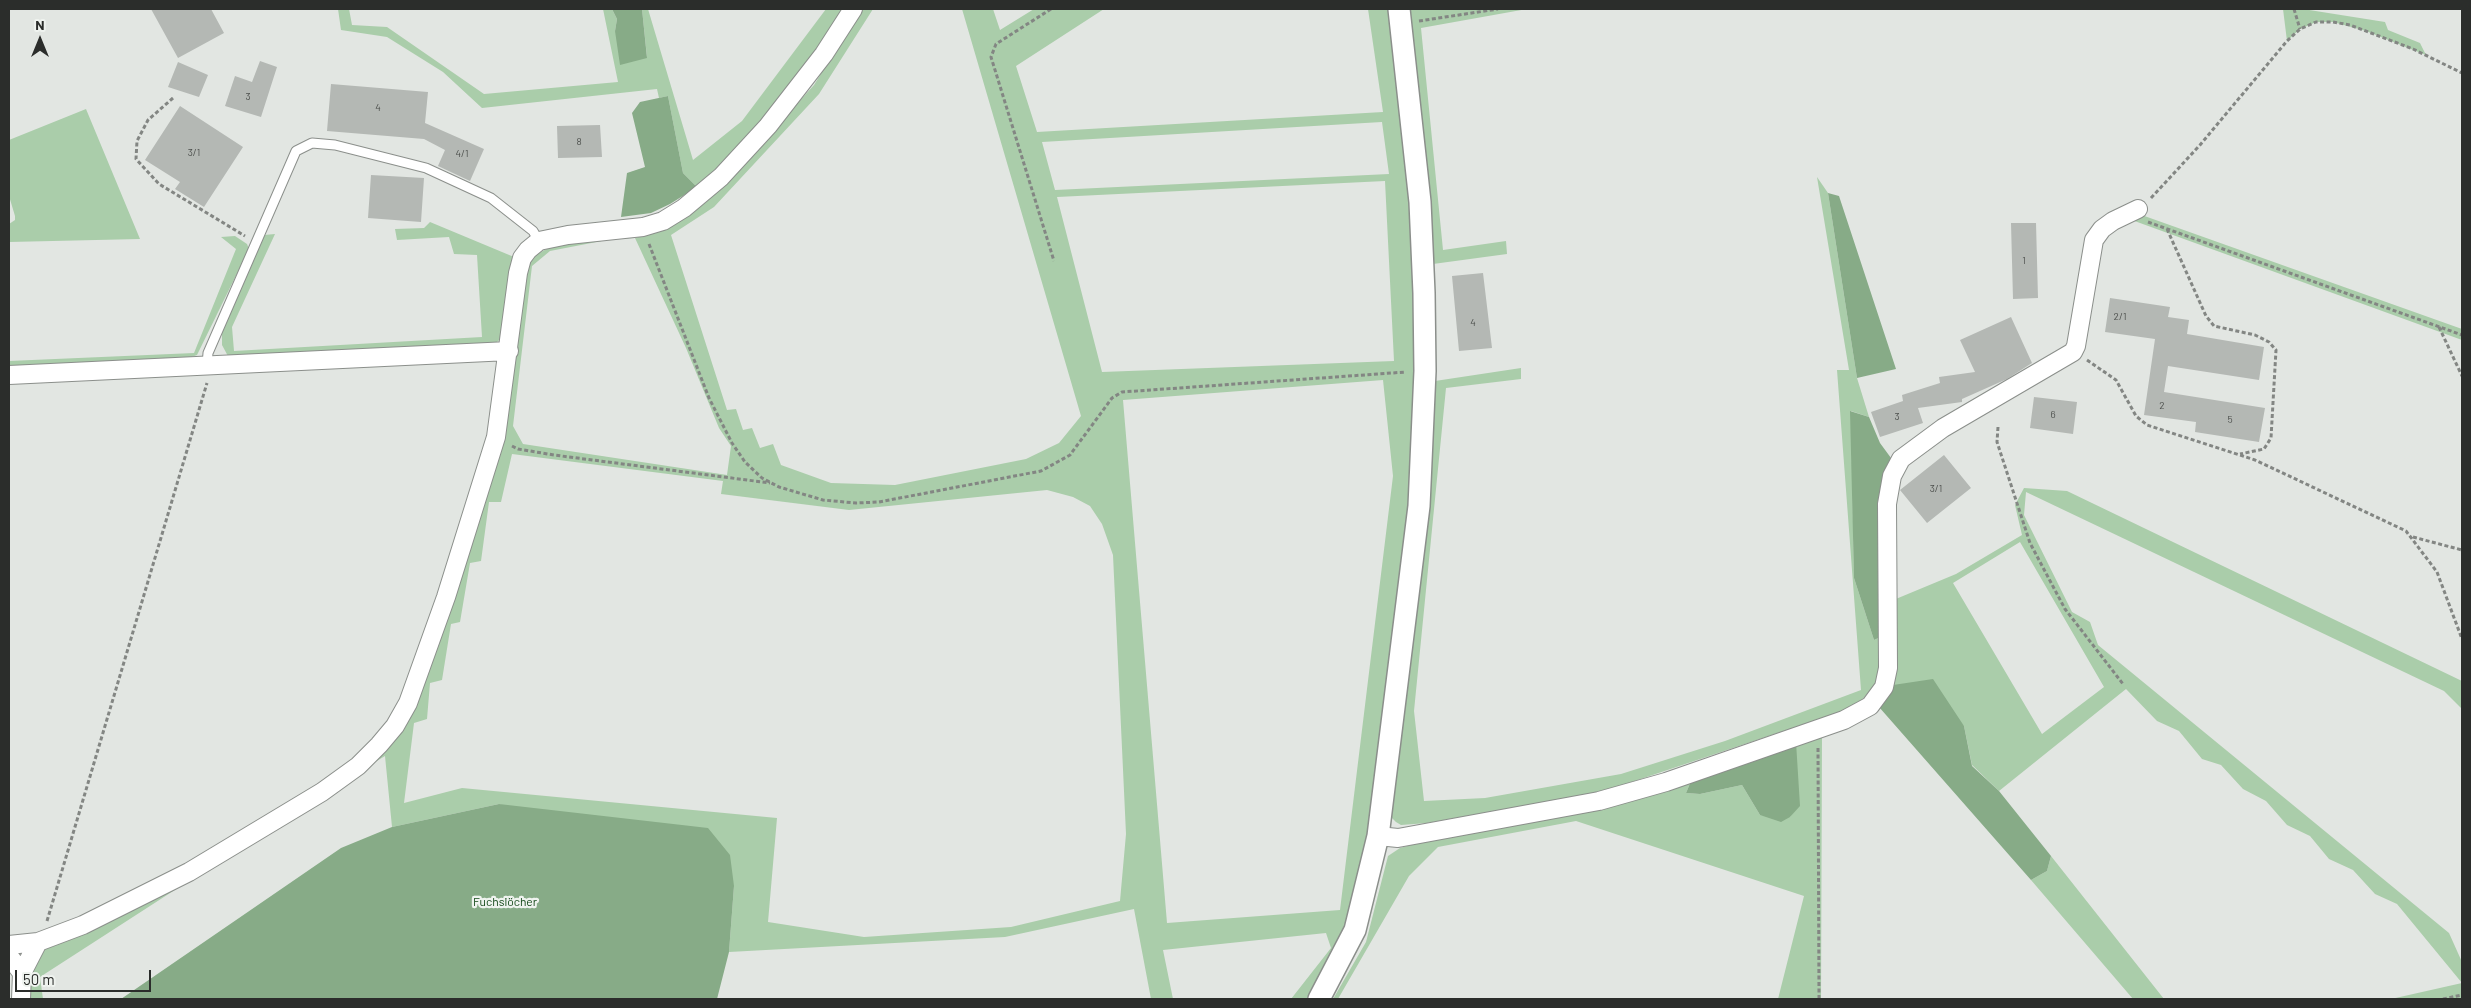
<!DOCTYPE html>
<meta charset="utf-8">
<style>
body{margin:0}
#map{position:relative;width:2471px;height:1008px;overflow:hidden;background:#e2e6e2;font-family:Barlow,sans-serif}
canvas{display:block}
.frame{position:absolute;inset:0;border:10px solid #2b2d2b;pointer-events:none}
.north{position:absolute;left:15px;top:15px;width:50px;height:50px;-webkit-text-stroke:4px #eff3ef;paint-order:stroke;rotate:0deg;font-size:14px;font-weight:700;line-height:20px;text-align:center;color:#2b2d2b}
.north::after{content:'';display:block;margin:auto;width:18px;height:22px;background:#2b2d2b;clip-path:polygon(50% 0,100% 100%,50% 72%,0 100%)}
.scale{position:absolute;left:15px;top:970px;width:136px;height:22px;box-sizing:border-box;border:2px solid #2b2d2b;border-top:0;padding-left:6px;font-size:15px;line-height:18px;white-space:nowrap;color:#2b2d2b;-webkit-text-stroke:4px #eff3ef;paint-order:stroke}
</style>
<div id="map">
<canvas width="2471" height="1008"></canvas>
<div class="frame"></div>
<div class="north">N</div>
<div class="scale">50 m</div>
</div>
<script>
const ctx = document.querySelector('canvas').getContext('2d');
ctx.lineJoin = 'round';
function paint(path, color) {
  ctx.fillStyle = color;
  ctx.fill(path, 'evenodd');
}
function toPath(rows) {
  const path = new Path2D();
  for (const r of rows) {
    path.moveTo(r[0], r[1]);
    for (let i = 2; i < r.length; i += 2) path.lineTo(r[i], r[i + 1]);
  }
  return path;
}
function stroke(path, color, width, dash) {
  ctx.strokeStyle = color;
  ctx.lineWidth = width;
  ctx.lineCap = dash ? 'butt' : 'round';
  ctx.setLineDash(dash || []);
  ctx.stroke(path);
}
function drawText(font, color, halo, rows, align = 'center') {
  ctx.font = font + ' Barlow,sans-serif';
  ctx.lineWidth = 4.5;
  ctx.setLineDash([]);
  ctx.textBaseline = 'middle';
  ctx.strokeStyle = halo;
  ctx.fillStyle = color;
  for (const [text, x, y, turn = 0] of rows) {
    ctx.save();
    ctx.translate(x, y);
    ctx.rotate((+turn || 0) * Math.PI / 180);
    ctx.textAlign = isNaN(turn) ? turn : align;
    if (halo) ctx.strokeText(text, 0, 0);
    ctx.fillText(text, 0, 0);
    ctx.restore();
  }
}
paint(toPath([
 [338,9,349,9,352,25,387,27,484,94,618,82,603,9,612,9,617,19,615,31,647,57,642,9,648,9,693,160,742,121,826,9,845,9,808,61,748,137,697,187,683,173,668,96,659,98,657,89,482,108,443,72,387,37,341,30],
 [861,9,873,9,819,94,714,207,671,235,727,410,736,409,743,430,752,428,760,448,773,444,781,465,831,483,895,485,1026,459,1059,443,1081,416,962,9,993,9,1000,30,1034,9,1104,9,1016,66,1037,132,1383,112,1368,9,1388,9,1402,112,1415,245,1417,327,1414,469,1375,815,1345,931,1337,949,1307,999,1291,999,1331,948,1326,933,1163,950,1173,999,1151,999,1134,909,1005,937,729,952,734,886,499,804,392,827,385,756,350,777,383,747,497,445,525,268,534,256,557,243,630,236,635,238,648,234,740,167,814,85],
 [1382,122,1389,174,1055,190,1042,142],
 [1385,181,1394,361,1102,372,1057,197],
 [635,238,686,348,719,428,731,446,727,475,523,444,513,426,532,266,550,251,612,239],
 [1383,380,1393,476,1340,910,1167,923,1123,400],
 [512,454,723,481,721,494,849,510,1047,490,1073,497,1090,506,1102,524,1113,555,1126,834,1120,901,1011,927,864,937,768,922,777,818,462,788,404,803,414,723,427,719,430,683,442,680,451,624,460,622,470,563,481,561,489,502,501,502],
 [1408,9,1527,9,1421,28,1443,250,1506,241,1507,254,1433,264],
 [2283,9,2303,9,2385,22,2388,30,2420,43,2426,55,2366,31,2333,22,2316,22,2300,29,2287,41],
 [86,109,140,239,9,242,9,224,15,220,15,216,9,196,9,140],
 [1817,177,1828,193,1857,378,1869,417,1851,411,1854,578,1874,640,1885,635,1877,683,1859,703,1837,713,1605,791,1427,823,1401,825,1396,822,1390,816,1422,572,1435,381,1521,368,1521,379,1446,388,1414,711,1424,801,1485,798,1621,774,1725,741,1861,690,1837,370,1849,370],
 [2136,213,2462,329,2462,340,2129,219],
 [430,222,514,257,504,336,491,347,229,358,222,345,222,330,264,235,275,234,232,327,234,351,482,337,477,255,454,254,449,237,397,240,395,229,424,228],
 [235,236,247,244,249,249,197,355,183,360,9,368,9,361,194,353,236,249,221,237],
 [2024,488,2067,491,2462,681,2462,709,2444,691,2026,492,2024,515,2072,612,2090,622,2098,645,2449,933,2462,962,2462,999,2391,999,2462,983,2397,904,2375,894,2353,870,2329,859,2310,836,2287,825,2266,801,2243,789,2221,765,2202,759,2179,731,2157,721,2126,689,1999,791,1972,765,1964,726,1893,685,1891,601,1956,574,2022,535,2015,505],
 [2020,542,2104,687,2042,734,1953,583],
 [1822,734,1821,999,1778,999,1804,896,1576,821,1438,847,1409,876,1338,999,1333,999,1366,942,1388,856,1400,848,1443,836,1691,781,1686,793,1700,794,1742,785,1760,815,1790,817,1795,809,1796,742],
 [246,844,40,977,43,999,25,999,24,985,42,949],
 [2051,856,2164,999,2133,999,2031,880,2047,871]
]), '#aacdaa');
paint(toPath([
 [612,9,642,9,647,58,620,65,615,31,617,19],
 [668,96,683,173,697,187,670,204,651,213,621,217,627,173,645,167,632,113,640,102],
 [1828,193,1839,196,1896,369,1857,378],
 [1850,411,1869,417,1880,443,1891,458,1885,635,1874,640,1854,578],
 [1933,679,1964,726,1972,766,1999,791,2051,856,2047,871,2031,880,1879,707,1893,685],
 [1796,742,1800,806,1790,817,1781,822,1760,815,1742,785,1700,794,1686,793,1691,781],
 [499,804,708,828,730,855,734,886,729,952,717,999,121,999,341,848,392,827]
]), '#87ab87');
paint(toPath([
 [151,9,211,9,224,33,178,58],
 [260,61,277,67,261,117,225,106,235,76,252,82],
 [178,62,208,75,199,97,168,87],
 [331,84,428,92,425,123,484,149,470,181,438,166,445,150,424,139,327,131],
 [180,106,243,147,204,207,175,189,180,182,145,160],
 [600,125,602,157,558,158,557,126],
 [371,175,424,178,421,222,368,218],
 [2011,223,2036,223,2038,298,2013,299],
 [1483,273,1492,348,1459,351,1452,276],
 [2110,298,2170,307,2168,317,2189,320,2187,334,2264,347,2259,380,2168,366,2164,392,2265,408,2259,442,2195,432,2196,422,2144,415,2155,339,2105,332],
 [2011,317,2032,363,2007,379,1962,399,1962,402,1918,408,1923,423,1880,437,1871,412,1903,401,1902,395,1940,383,1939,377,1975,372,1960,340],
 [2034,397,2077,402,2073,434,2030,428],
 [1944,455,1971,488,1927,523,1900,490]
]), '#b4b8b4');
const service = toPath([
 [207,365,208,353,296,151,312,143,335,145,426,168,491,198,533,231,539,241]
]);
const minor = toPath([
 [9,375,509,351],
 [1378,836,1398,838,1599,801,1666,782,1844,720,1870,706,1884,687,1888,668,1887,504,1892,476,1901,459,1943,428,2073,352,2076,346,2094,240,2102,229,2113,221,2138,209],
 [9,945,38,942,83,925,189,872,322,792,358,766,379,745,395,726,408,703,446,597,496,437,518,273,522,258,528,250,539,241,568,235,643,227,663,221,684,208,721,177,768,126,824,54,853,9],
 [9,956,22,973],
 [21,999,22,973,38,942]
]);
const tertiary = toPath([
 [1319,999,1355,930,1378,836,1419,506,1425,371,1424,293,1420,202,1399,9]
]);
stroke(service, '#8b8f8b', 11);
stroke(minor, '#8b8f8b', 20);
stroke(tertiary, '#8b8f8b', 24);
stroke(toPath([
 [1051,9,996,44,991,57,1054,261],
 [2294,9,2300,29],
 [1419,21,1498,9],
 [173,98,148,120,137,141,136,159,159,184,245,236],
 [2151,198,2200,145,2287,41,2300,29,2316,22,2333,22,2350,25,2413,49,2462,73],
 [2148,222,2462,335],
 [2167,229,2206,316,2214,326,2255,335,2269,342,2276,350,2271,438,2264,449,2240,454],
 [649,244,709,398,732,443,745,462,762,478,779,487,823,500,856,503,879,502,1041,471,1070,455,1112,398,1122,392,1406,372],
 [2439,327,2462,376],
 [2087,360,2116,380,2136,416,2147,425,2255,460,2406,531,2437,572,2462,639],
 [1998,427,1997,442,2030,543,2065,609,2123,684],
 [512,446,518,449,554,455,770,483],
 [2413,537,2462,550],
 [1818,748,1819,999],
 [47,921,207,383],
 [2443,999,2462,995]
]), '#838683', 3, [4, 2.5]);
stroke(service, '#fff', 9);
stroke(minor, '#fff', 18);
stroke(tertiary, '#fff', 21);
drawText('10px', '#4d504d', null, [
 ["3",248,97],
 ["4",378,108],
 ["8",579,142],
 ["3/1",194,153],
 ["4/1",462,154],
 ["1",2024,261],
 ["2/1",2120,317],
 ["4",1473,323],
 ["2",2162,406],
 ["6",2053,415],
 ["3",1897,417],
 ["5",2230,420],
 ["3/1",1936,489]
]);
drawText('12px', '#144919', '#eff3ef', [
 ["Fuchslöcher",505,902]
]);
</script>
